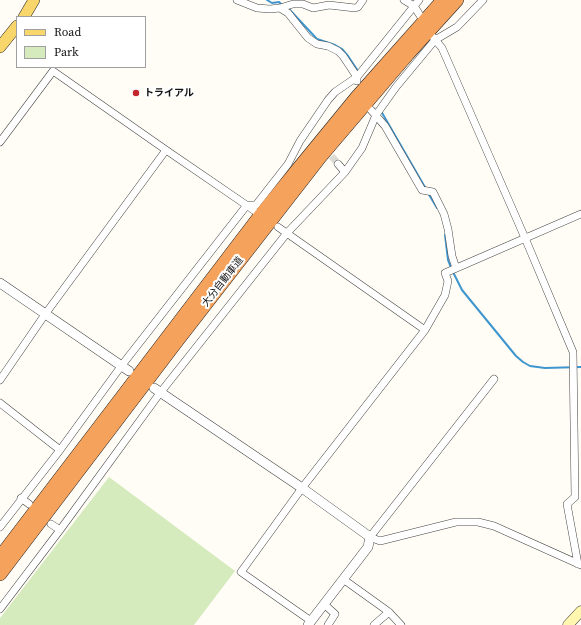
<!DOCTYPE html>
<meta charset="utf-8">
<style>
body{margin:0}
#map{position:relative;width:581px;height:625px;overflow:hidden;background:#fffdf5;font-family:"Source Serif 4",serif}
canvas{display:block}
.legend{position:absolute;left:16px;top:16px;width:130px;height:52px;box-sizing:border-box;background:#fff;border:1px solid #a0a0a0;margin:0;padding:5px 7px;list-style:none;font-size:12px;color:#111}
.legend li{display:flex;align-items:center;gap:8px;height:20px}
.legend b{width:20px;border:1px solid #a0a0a0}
</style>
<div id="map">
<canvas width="581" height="625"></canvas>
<ul class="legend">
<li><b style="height:5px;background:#f9d66b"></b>Road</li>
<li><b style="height:11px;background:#d5ebbd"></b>Park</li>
</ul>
</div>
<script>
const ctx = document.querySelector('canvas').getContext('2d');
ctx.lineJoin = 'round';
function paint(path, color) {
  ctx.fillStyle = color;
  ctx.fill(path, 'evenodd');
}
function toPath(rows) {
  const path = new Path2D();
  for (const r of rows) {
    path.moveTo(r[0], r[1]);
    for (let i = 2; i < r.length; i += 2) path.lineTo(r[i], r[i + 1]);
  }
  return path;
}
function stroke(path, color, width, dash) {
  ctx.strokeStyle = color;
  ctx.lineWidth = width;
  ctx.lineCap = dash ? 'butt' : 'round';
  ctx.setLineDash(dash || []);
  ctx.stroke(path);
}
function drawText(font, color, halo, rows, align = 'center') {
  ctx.font = font + ' "Source Serif 4","Noto Sans JP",serif';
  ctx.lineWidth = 4;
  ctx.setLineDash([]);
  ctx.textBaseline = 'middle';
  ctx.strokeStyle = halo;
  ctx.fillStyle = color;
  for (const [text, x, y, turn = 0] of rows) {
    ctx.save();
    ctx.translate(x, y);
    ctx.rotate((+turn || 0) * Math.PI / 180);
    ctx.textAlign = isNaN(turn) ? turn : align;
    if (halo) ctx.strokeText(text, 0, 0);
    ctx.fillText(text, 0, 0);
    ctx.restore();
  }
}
paint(toPath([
 [109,477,235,571,194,625,0,625,0,618]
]), '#d5ebbd');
stroke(toPath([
 [267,0,272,3,279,2,282,5],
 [288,8,317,39,335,45,342,49,348,56,358,71],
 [381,111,426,189],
 [428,193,437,208],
 [445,235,448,260,451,268],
 [453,272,462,290,516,356,523,362,530,366,545,368,581,367]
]), '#3f96cf', 2);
stroke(toPath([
 [325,148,338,164]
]), '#dbdad3', 7, [7, 3.5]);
const minor = toPath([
 [237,0,257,8,270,9,280,8,293,4,303,4,313,8,329,5,355,8,358,7,363,0],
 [404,0,414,6,421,17],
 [280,8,288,13,308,38,317,44,328,46,338,51,343,56,357,77,357,81],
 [433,37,442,48,525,238,573,352,575,497,567,504,578,564],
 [371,110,385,126,422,190,433,192,444,214,448,229,452,256,456,268],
 [0,142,53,71,166,150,255,211],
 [338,164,345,172],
 [247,205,256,205,288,164,300,141,328,100,335,92,357,77,419,0],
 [278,227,425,330],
 [494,379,370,537,380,541,456,522,478,522,494,526,581,565],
 [0,380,46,313,166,150],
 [0,403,60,450],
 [21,498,29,504],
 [51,524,60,530],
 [0,527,60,450,122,365,247,205],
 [343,579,389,612,401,625],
 [324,604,335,614,328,625],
 [0,609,60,530,160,393,287,233,345,172,362,148,376,115,396,87,435,40,457,27,483,0],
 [311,621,241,572,302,488,425,330,445,295,448,281,445,273,581,214],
 [374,625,389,612]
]);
const tertiary = toPath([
 [0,283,129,371],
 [154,388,302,488,370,537,368,547,308,625]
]);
const secondary = toPath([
 [568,625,581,611]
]);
const primary = toPath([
 [24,17,34,0],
 [0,47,17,26]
]);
const motorway = toPath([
 [0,557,266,208,356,98,443,0],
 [0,574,177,341,321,156,408,54,457,0]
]);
stroke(minor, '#444', 8);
stroke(tertiary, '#444', 10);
stroke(secondary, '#333', 11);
stroke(primary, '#222', 12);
stroke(motorway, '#222', 14);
stroke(minor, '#fff', 7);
stroke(tertiary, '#fff', 9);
stroke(secondary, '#fff6b0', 10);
stroke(primary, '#f9d66b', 11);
stroke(motorway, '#f5a25d', 13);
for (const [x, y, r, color] of [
 [136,93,4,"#c4262e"]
]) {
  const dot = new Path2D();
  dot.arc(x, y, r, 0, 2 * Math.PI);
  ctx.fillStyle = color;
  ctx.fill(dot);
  stroke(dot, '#fff', 1.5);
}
drawText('bold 10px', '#111', '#fff', [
 ["トライアル",144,93]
], 'left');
drawText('10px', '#111', '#fff', [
 ["大分自動車道",223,282,-52]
]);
</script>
